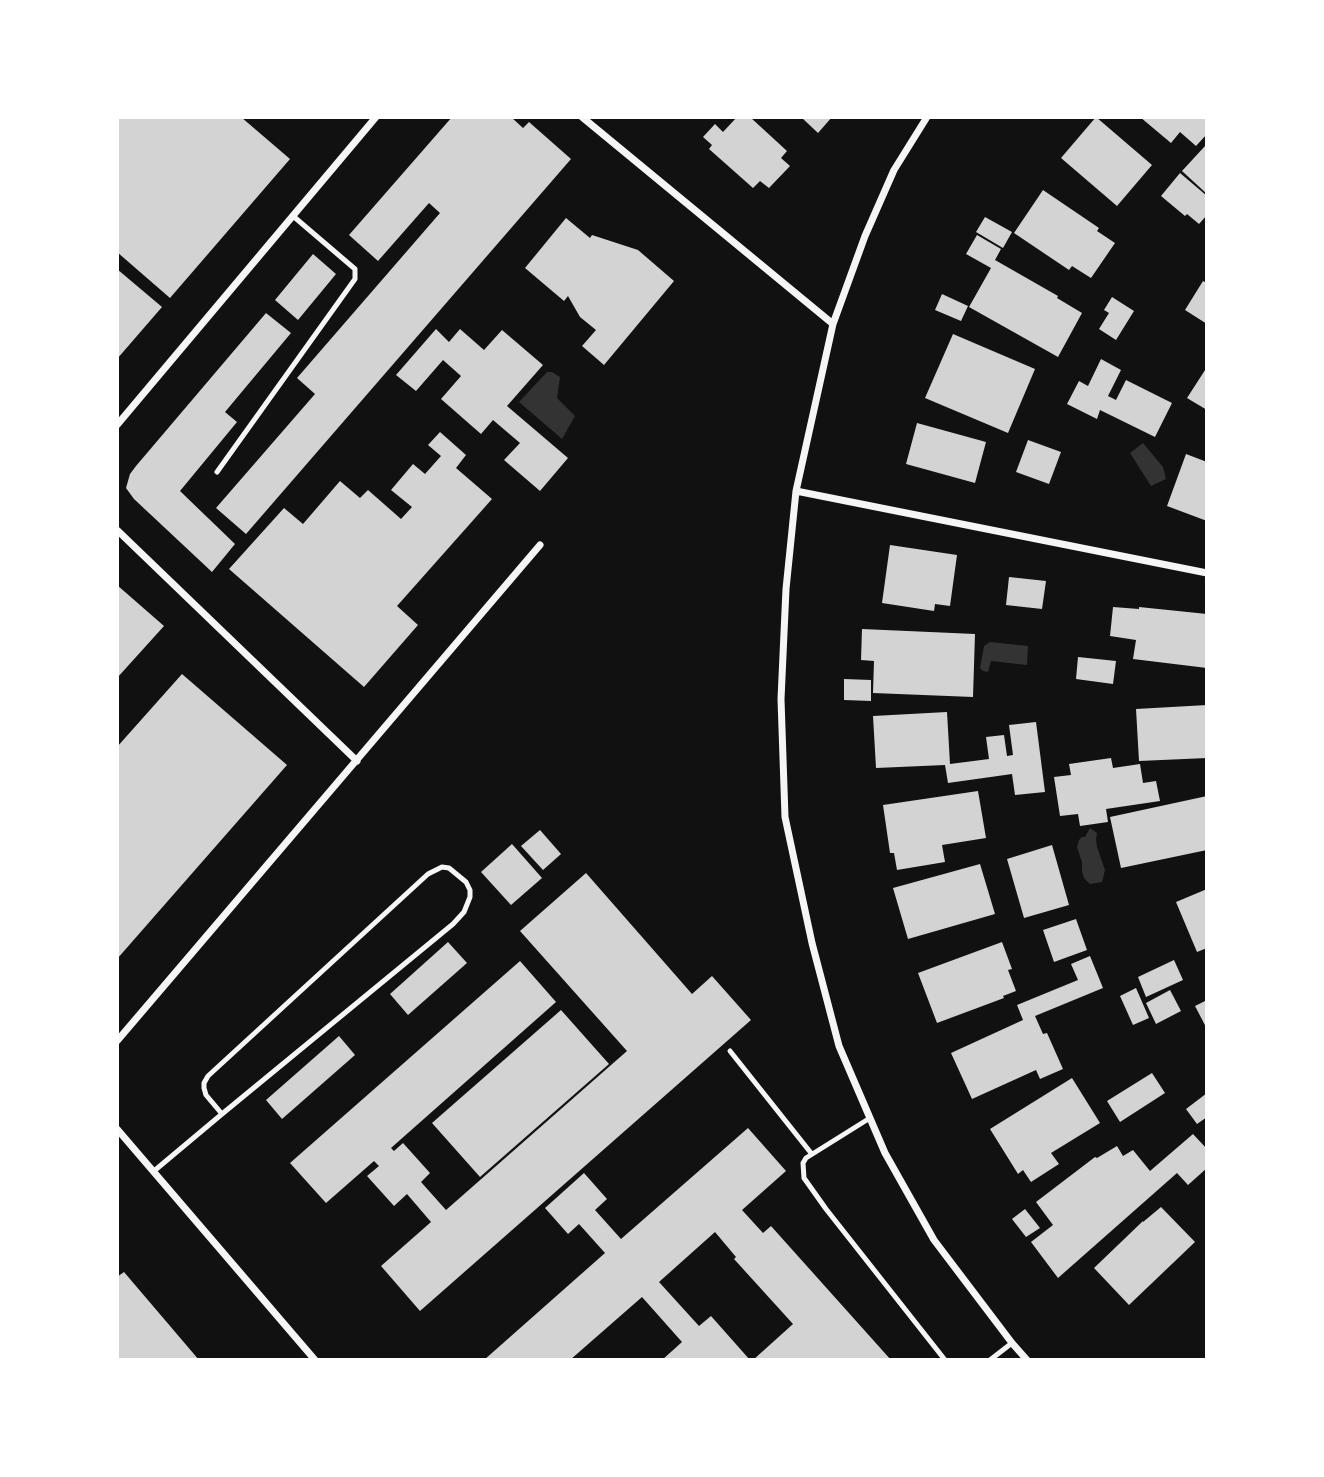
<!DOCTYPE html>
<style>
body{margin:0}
#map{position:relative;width:1324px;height:1477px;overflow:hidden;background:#111;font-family:"Alegreya Sans",sans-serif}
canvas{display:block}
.frame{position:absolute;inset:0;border:119px solid #fff;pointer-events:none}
</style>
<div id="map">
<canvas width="1324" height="1477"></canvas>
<div class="frame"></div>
</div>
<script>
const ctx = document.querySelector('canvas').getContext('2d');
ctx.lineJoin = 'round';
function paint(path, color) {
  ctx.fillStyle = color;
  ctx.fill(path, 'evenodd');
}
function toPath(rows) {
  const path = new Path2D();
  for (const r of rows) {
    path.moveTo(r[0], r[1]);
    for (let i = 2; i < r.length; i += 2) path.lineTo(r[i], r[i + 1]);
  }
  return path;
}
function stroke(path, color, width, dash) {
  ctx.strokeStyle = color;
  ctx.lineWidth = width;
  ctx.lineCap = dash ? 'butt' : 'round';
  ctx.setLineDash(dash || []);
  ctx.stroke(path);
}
paint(toPath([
 [547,372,552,372,560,377,557,398,575,416,562,439,519,402],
 [1143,443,1163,467,1166,479,1151,486,1130,453],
 [990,642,1028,646,1027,665,991,661,988,672,983,671,980,668,984,646],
 [1090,828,1097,833,1096,839,1097,847,1105,870,1102,882,1090,884,1084,878,1082,871,1082,862,1077,847,1079,840,1082,837,1085,837]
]), '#333');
paint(toPath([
 [117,117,241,117,290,159,170,298,117,252],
 [452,117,511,117,523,128,529,122,571,159,246,534,216,508,315,394,297,378,440,213,429,203,378,261,349,235],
 [737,117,750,117,787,151,781,158,790,166,769,188,760,181,753,188,709,149,712,145,703,137,715,124,723,132],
 [801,117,832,117,818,133],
 [1096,117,1152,165,1117,206,1061,158],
 [1140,117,1207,117,1207,134,1196,146,1180,132,1171,143],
 [1205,146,1207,148,1207,194,1182,171],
 [1180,173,1207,196,1207,215,1199,224,1187,214,1185,216,1161,196],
 [1043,190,1099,228,1097,231,1115,243,1091,278,1072,266,1069,270,1014,233],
 [985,217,1012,232,1003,248,976,232],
 [566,218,590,238,592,235,638,250,674,281,604,365,582,346,596,330,580,317,568,296,564,301,525,268],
 [977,235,1001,249,995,260,1058,296,1057,298,1082,313,1058,357,969,307,991,268,966,254],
 [313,254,336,274,298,320,275,300],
 [117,269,162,307,117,359],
 [1203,281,1207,283,1207,324,1185,310],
 [942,294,968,306,961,321,935,310],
 [1112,297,1134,311,1116,340,1099,329,1109,313,1104,310],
 [266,313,291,333,225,412,237,422,180,491,235,544,212,572,134,499,126,488,130,474,136,466],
 [436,329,449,342,460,329,484,350,502,330,543,365,507,406,568,458,540,491,504,460,520,443,493,420,481,434,441,399,461,376,443,360,416,391,396,375],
 [953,334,1035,369,1008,433,925,398],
 [1101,359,1121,370,1108,396,1116,400,1126,380,1172,403,1155,437,1100,410,1097,419,1067,404,1079,381,1088,386],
 [1207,367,1207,410,1187,398],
 [917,423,986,442,975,483,906,464],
 [440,432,466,455,456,468,492,499,397,606,418,625,364,687,229,569,284,508,303,524,340,481,360,498,368,490,401,519,412,507,391,490,413,464,425,474,441,456,428,445],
 [1028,440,1061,452,1049,484,1016,472],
 [1186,454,1207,462,1207,521,1167,506],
 [890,545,957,555,950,606,935,604,934,611,882,603],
 [1009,577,1046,581,1042,609,1006,605],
 [117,585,164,626,117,678],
 [1113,607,1139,609,1139,607,1207,614,1207,668,1133,659,1136,640,1110,636],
 [862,629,975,634,973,697,873,693,874,661,861,660],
 [1078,657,1116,661,1113,684,1076,679],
 [182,674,287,765,117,959,117,747],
 [844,679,871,680,871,701,844,700],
 [1207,705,1207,758,1139,761,1136,709],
 [947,712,950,764,989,759,986,737,1004,735,1007,756,1013,755,1009,725,1036,722,1045,792,1015,795,1012,774,948,783,945,765,876,768,873,716],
 [1111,758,1113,768,1140,764,1143,783,1156,781,1160,801,1106,809,1108,822,1080,826,1078,814,1060,816,1054,777,1071,775,1069,764],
 [978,791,986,838,942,845,945,862,897,870,894,853,890,853,883,805],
 [1207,796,1207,850,1121,868,1110,817],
 [540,830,561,854,543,870,521,846],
 [512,844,542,878,511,905,481,872],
 [1052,845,1069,905,1024,918,1007,859],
 [980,864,995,914,908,939,893,888],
 [586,873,692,994,712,976,751,1020,420,1311,381,1266,431,1222,407,1194,394,1206,367,1176,379,1166,374,1161,326,1203,290,1163,520,961,556,1002,391,1148,394,1151,403,1143,430,1173,421,1182,446,1210,627,1051,520,931],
 [1207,889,1207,948,1197,952,1176,902],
 [1076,919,1087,950,1054,962,1043,930],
 [448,942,467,963,408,1015,390,994],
 [1002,942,1012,969,1008,970,1016,991,1003,996,1004,998,937,1023,918,973],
 [1090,956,1103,988,1035,1016,1043,1034,1047,1033,1063,1069,1040,1079,1036,1070,972,1099,951,1053,1023,1020,1017,1005,1078,980,1071,964],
 [1174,960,1183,980,1146,997,1138,977],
 [1136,988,1149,1018,1133,1025,1120,996],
 [1170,990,1181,1011,1156,1024,1146,1003],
 [1207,1000,1207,1029,1195,1006],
 [561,1010,609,1064,480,1177,432,1123],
 [339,1036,355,1055,282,1119,266,1100],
 [1152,1073,1165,1093,1120,1122,1107,1101],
 [1072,1078,1100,1123,1051,1153,1059,1164,1031,1182,1023,1170,1018,1174,990,1129],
 [1207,1093,1207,1117,1197,1124,1186,1109],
 [748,1128,786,1171,742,1210,763,1233,771,1226,891,1360,826,1360,825,1358,823,1360,753,1360,793,1324,734,1259,736,1257,715,1232,659,1282,699,1326,711,1316,750,1360,662,1360,682,1342,642,1297,570,1360,484,1360,605,1253,579,1224,568,1234,545,1208,584,1173,607,1199,595,1210,621,1239],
 [1193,1134,1207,1149,1207,1168,1188,1185,1177,1173,1058,1278,1031,1242,1053,1225,1036,1202,1095,1157,1097,1158,1117,1146,1123,1156,1133,1150,1150,1171],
 [1161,1207,1195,1242,1129,1305,1094,1268,1143,1221,1143,1222],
 [1025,1209,1040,1228,1026,1237,1012,1219],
 [124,1272,199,1360,117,1360,117,1277]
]), '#d3d3d3');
stroke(toPath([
 [217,472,355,279,355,269,293,216],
 [730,1051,811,1153],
 [870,1118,806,1158,803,1163,804,1178,826,1209,945,1360],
 [154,1171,222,1114,453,924,464,912,470,897,470,890,466,882,449,868,442,867,428,874,208,1076,204,1083,204,1088,206,1095,222,1114],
 [990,1360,1012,1343]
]), '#f5f5f5', 5);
stroke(toPath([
 [582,117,833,324],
 [927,117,894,170,865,236,833,324,796,491,786,589,781,699,785,817,812,943,839,1046,885,1153,934,1240,1012,1343,1027,1360],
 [117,425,376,117],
 [796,491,1207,573],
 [117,530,357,761],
 [117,1041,540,545],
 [117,1129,315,1360]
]), '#f5f5f5', 7);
</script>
